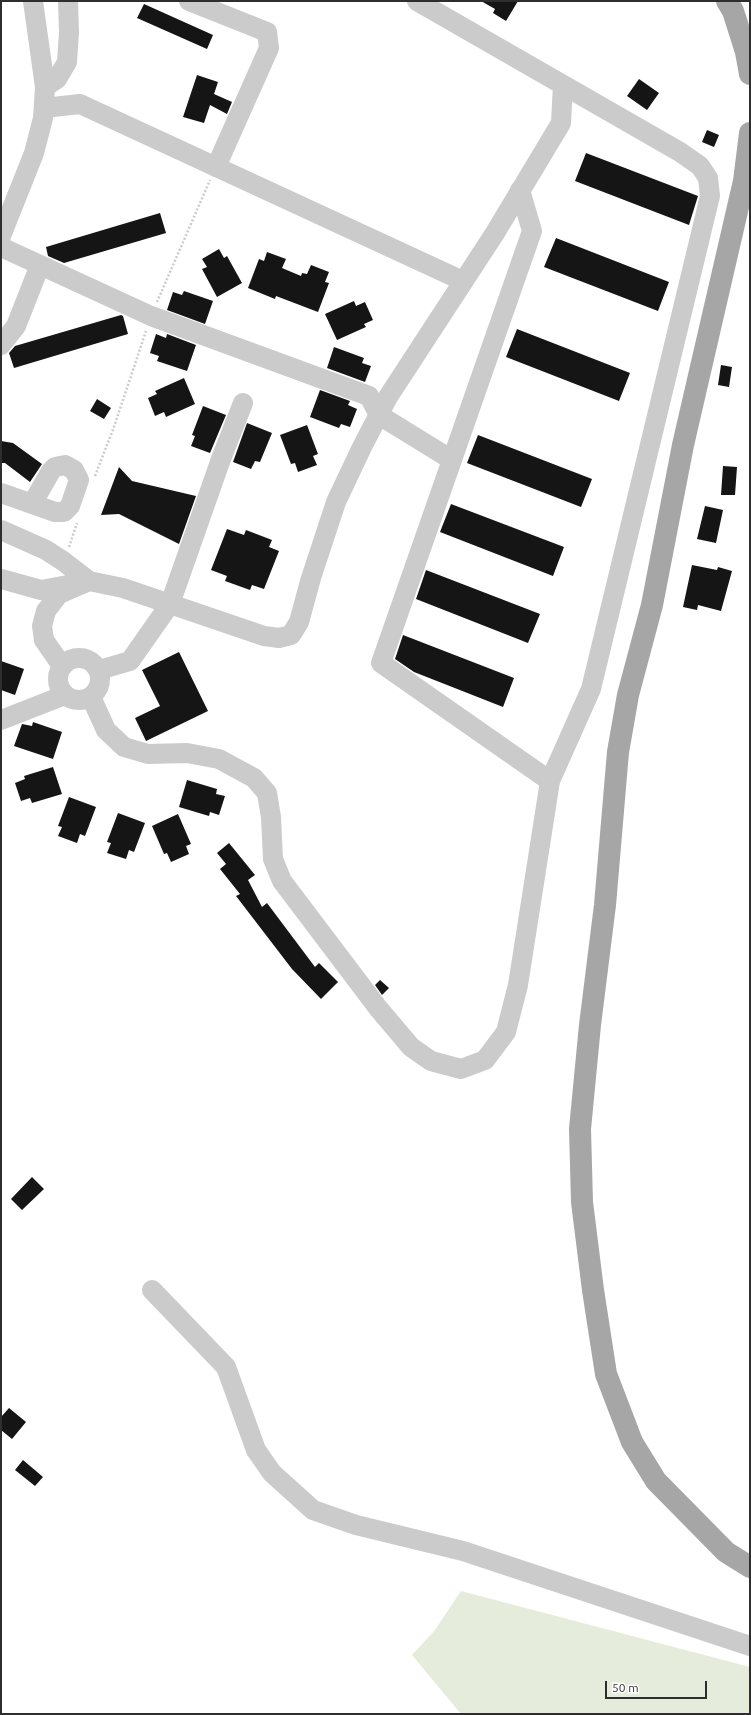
<!DOCTYPE html>
<style>
body{margin:0}
#map{position:relative;width:751px;height:1715px;overflow:hidden;background:#fff;font-family:Ubuntu,sans-serif}
canvas{display:block}
.frame{position:absolute;inset:0;border:2px solid #2e2e2e;pointer-events:none}
.scale{position:absolute;left:605px;top:1681px;width:102px;height:18px;box-sizing:border-box;border:2px solid #2e2e2e;border-top:0;padding-left:5px;font-size:12px;line-height:14px;white-space:nowrap;color:#2e2e2e;-webkit-text-stroke:3px #fff;paint-order:stroke}
</style>
<div id="map">
<canvas width="751" height="1715"></canvas>
<div class="frame"></div>
<div class="scale">50 m</div>
</div>
<script>
const ctx = document.querySelector('canvas').getContext('2d');
ctx.lineJoin = 'round';
function paint(path, color) {
  ctx.fillStyle = color;
  ctx.fill(path, 'evenodd');
}
function toPath(rows) {
  const path = new Path2D();
  for (const r of rows) {
    if (r.length === 3) {
      path.moveTo(r[0] + r[2], r[1]);
      path.arc(r[0], r[1], r[2], 0, 2 * Math.PI);
      continue;
    }
    path.moveTo(r[0], r[1]);
    for (let i = 2; i < r.length; i += 2) path.lineTo(r[i], r[i + 1]);
  }
  return path;
}
function stroke(path, color, width, dash) {
  ctx.strokeStyle = color;
  ctx.lineWidth = width;
  ctx.lineCap = dash ? 'butt' : 'round';
  ctx.setLineDash(dash || []);
  ctx.stroke(path);
}
paint(toPath([
 [461,1591,750,1667,750,1714,461,1714,412,1655,435,1630]
]), '#e5ecdb');
paint(toPath([
 [481,1,518,1,506,21,493,13,495,9],
 [144,4,213,35,207,49,137,18],
 [197,75,218,82,214,94,232,102,227,114,210,105,204,123,183,117],
 [639,79,659,93,647,110,627,96],
 [707,130,719,135,714,147,702,142],
 [586,153,698,196,689,225,575,181],
 [160,213,166,233,64,263,48,256,46,247],
 [556,238,669,282,658,311,544,267],
 [219,249,224,258,227,256,242,283,217,297,202,269,207,267,202,259],
 [267,252,286,259,282,268,301,276,302,273,307,274,311,265,329,272,325,282,329,283,318,312,276,296,275,299,248,288,259,259,264,261],
 [184,291,213,301,205,324,167,310,173,292,182,295],
 [354,301,356,306,365,302,373,320,364,324,366,327,337,340,325,314],
 [121,315,123,316,128,334,14,368,9,353,15,346],
 [517,329,630,373,619,401,506,357],
 [156,334,166,338,167,334,196,345,187,371,157,361,159,356,150,353],
 [334,347,364,358,362,363,371,366,365,382,327,368],
 [721,365,732,367,729,387,718,385],
 [184,378,195,404,166,417,164,412,155,416,148,398,157,394,155,391],
 [320,390,350,401,348,405,357,409,350,427,341,424,339,428,310,417],
 [97,399,111,408,104,419,90,411],
 [203,406,226,415,210,453,191,446,195,436,192,435],
 [247,423,272,433,260,462,255,461,251,469,233,462],
 [307,425,318,454,313,456,317,465,298,472,295,463,291,464,280,435],
 [478,435,592,479,581,507,467,463],
 [1,441,13,443,42,464,30,482,5,463,1,463],
 [723,466,737,467,735,495,721,495],
 [119,467,132,481,196,496,179,544,119,514,101,515],
 [451,504,564,547,553,576,440,532],
 [705,506,723,510,716,543,697,539],
 [227,529,244,535,246,530,272,540,269,547,279,551,264,589,252,585,250,590,225,581,227,576,211,570],
 [692,565,717,570,718,567,732,571,721,611,698,605,697,610,683,607],
 [426,570,540,614,528,643,416,599],
 [403,635,514,678,503,707,414,672,395,659],
 [179,652,208,711,146,741,135,718,160,706,142,670],
 [1,661,24,669,15,695,1,690],
 [33,722,62,732,53,759,14,746,22,724,32,726],
 [53,767,62,794,32,803,30,798,21,801,15,783,25,779,24,776],
 [187,780,217,789,216,794,225,796,219,815,210,812,209,816,179,807],
 [69,797,96,807,85,836,80,834,77,843,58,836,62,827,58,826],
 [118,813,145,823,134,852,129,850,126,859,107,853,111,843,107,842],
 [178,814,191,844,186,846,189,854,171,862,167,853,164,854,152,826],
 [229,843,255,875,248,880,262,907,267,903,315,967,319,963,338,982,321,999,292,969,236,896,240,894,220,869,226,864,217,853],
 [380,980,389,988,382,995,375,985],
 [32,1177,44,1189,22,1210,11,1199],
 [9,1408,26,1422,12,1439,1,1430,1,1417],
 [23,1460,43,1477,35,1486,15,1470]
]), '#151515');
stroke(toPath([
 [157,302,210,180],
 [95,476,114,427,146,331],
 [69,547,77,523]
]), '#cbcbcb', 2.5, [2, 2]);
stroke(toPath([
 [189,1,267,32,269,48,216,167],
 [45,87,57,79,67,62,69,32,68,1],
 [44,108,80,104,463,281],
 [520,190,532,231,381,663,550,781],
 [1,236,34,153,43,118,45,87,33,1],
 [1,247,151,316,369,396,379,415,452,460],
 [1,345,16,326,40,265],
 [1,493,55,512,64,512,70,506,79,480,74,470,65,465,55,467,51,471,32,504],
 [1,530,46,550,63,561,89,581,123,588,264,636,279,638,291,635,299,622,311,578,336,502,362,447,388,397,495,233,561,123,563,85],
 [1,579,41,590,73,584],
 [79,679,21],
 [62,666,44,640,42,626,46,611,59,594,89,581],
 [99,670,130,661,170,604,221,459,243,403],
 [91,697,106,730,124,747,148,754,187,753,219,759,254,778,267,793,271,817,273,859,282,881,378,1008,411,1047,431,1061,461,1069,485,1060,506,1032,518,985,550,781,591,689,710,196,708,178,700,166,680,152,417,1],
 [1,720,65,695],
 [152,1290,226,1367,256,1450,272,1473,313,1510,356,1525,463,1551,750,1646]
]), '#cbcbcb', 20);
stroke(toPath([
 [727,1,733,11,746,52,750,74],
 [750,133,744,181,683,445,652,605,628,695,618,752,605,905,590,1025,580,1129,582,1202,593,1290,606,1374,632,1442,656,1481,726,1552,750,1567]
]), '#a6a6a6', 22);
</script>
